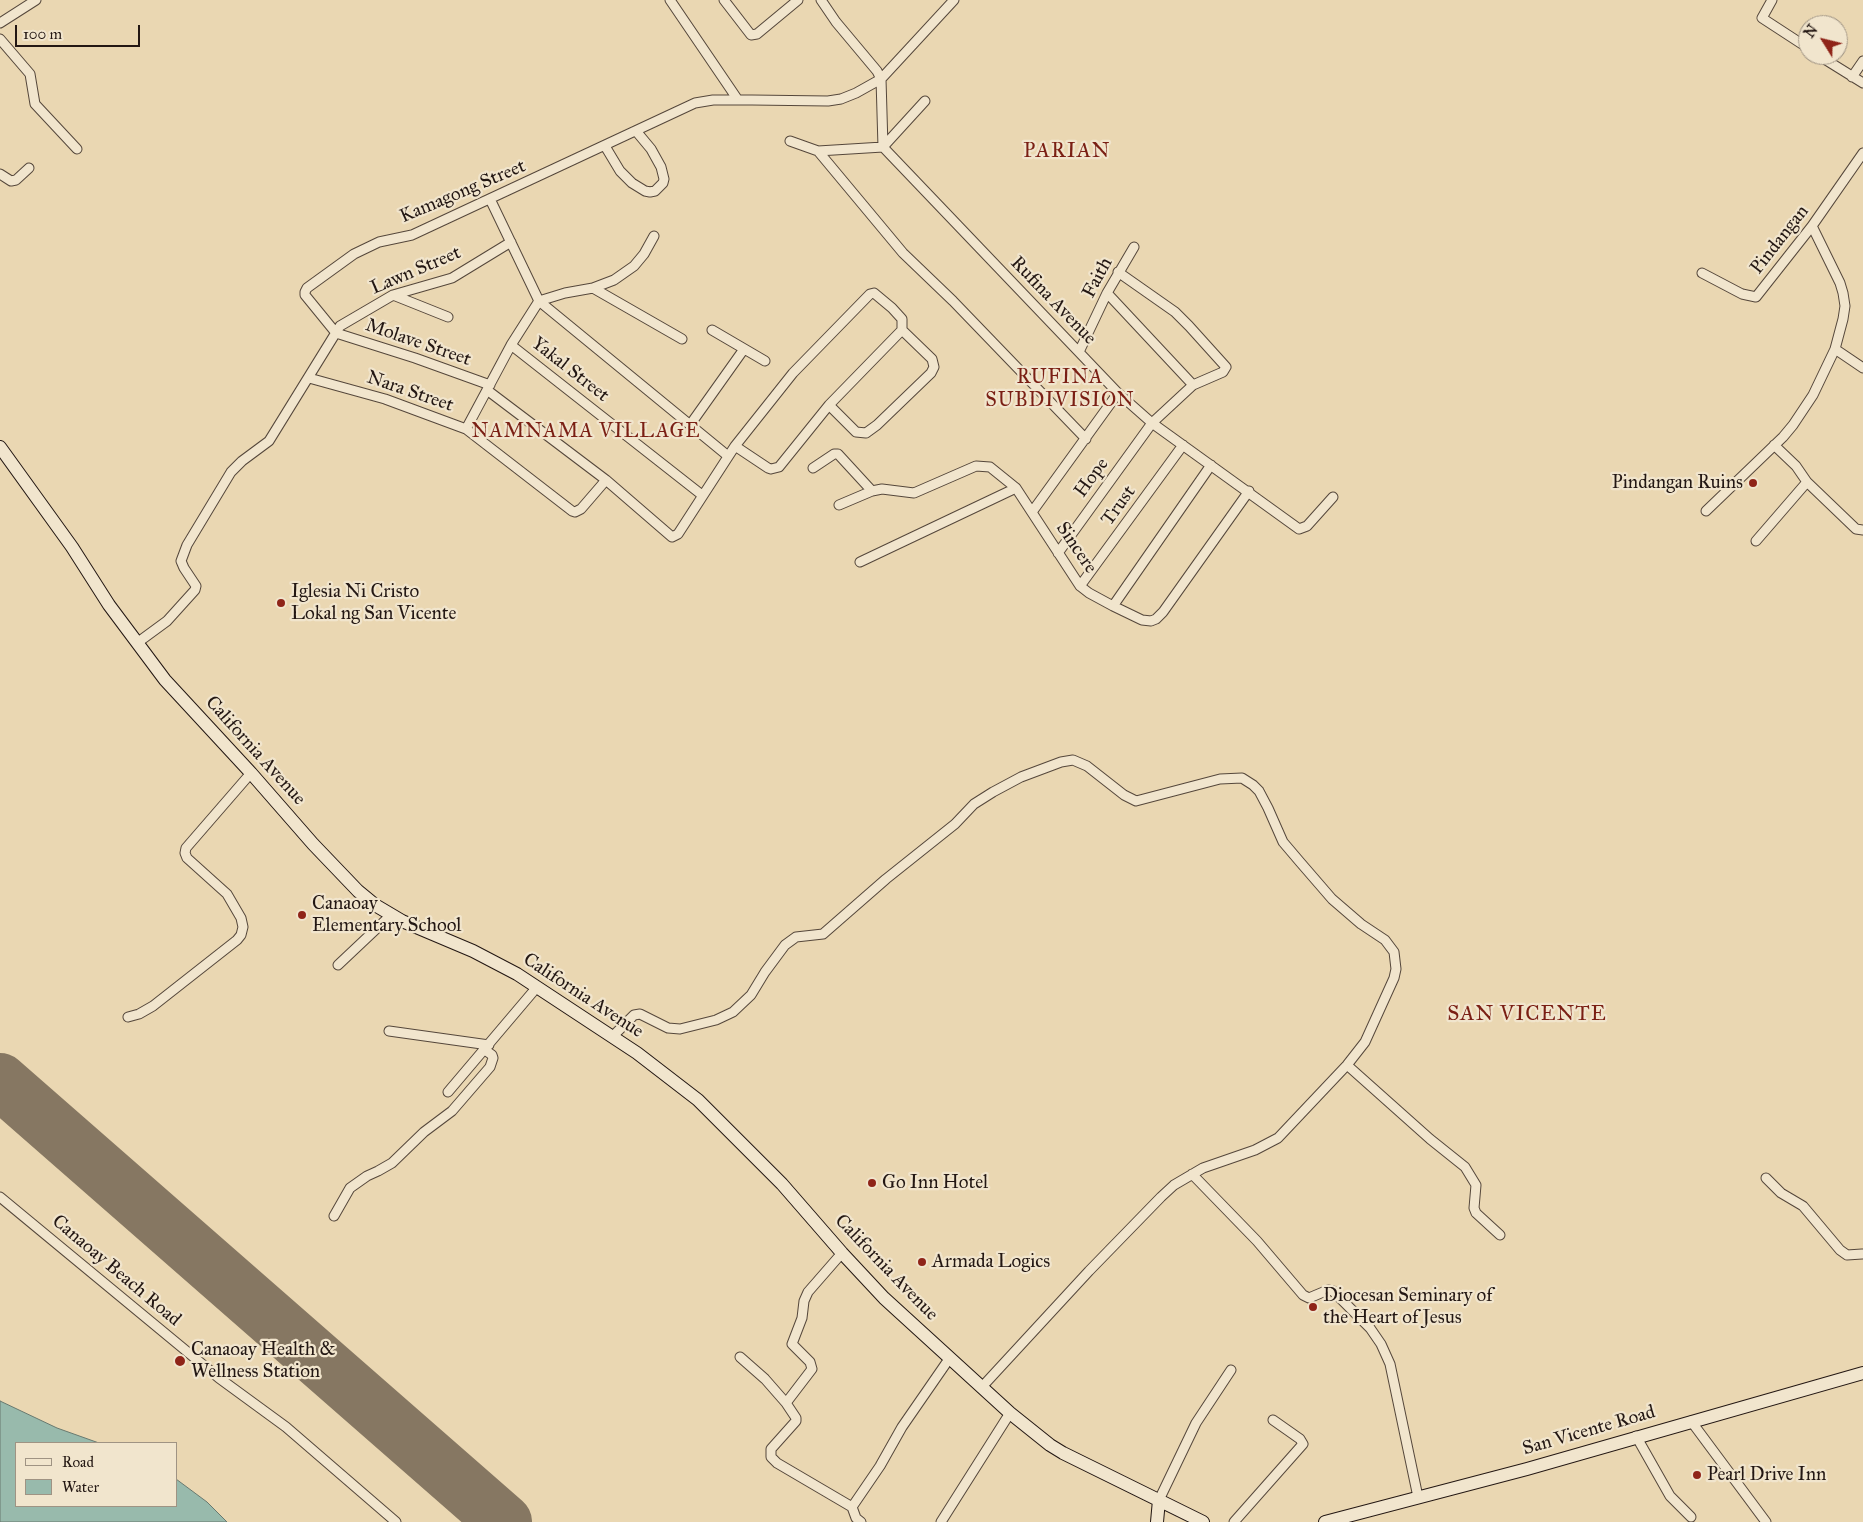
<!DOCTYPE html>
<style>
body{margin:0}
#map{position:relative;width:1863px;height:1522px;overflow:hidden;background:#ead7b2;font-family:"IM FELL Great Primer",serif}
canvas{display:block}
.legend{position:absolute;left:15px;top:1442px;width:162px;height:65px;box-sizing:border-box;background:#f1e5cd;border:1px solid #9f9383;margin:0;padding:6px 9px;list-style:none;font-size:15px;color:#231713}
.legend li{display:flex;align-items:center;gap:10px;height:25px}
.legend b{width:25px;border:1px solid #9f9383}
.north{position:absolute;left:1798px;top:15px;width:50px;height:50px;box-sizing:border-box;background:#f1e5cd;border:1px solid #9f9383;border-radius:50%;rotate:306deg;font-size:14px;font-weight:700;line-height:20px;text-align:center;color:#231713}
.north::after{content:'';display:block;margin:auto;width:18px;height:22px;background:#8f2418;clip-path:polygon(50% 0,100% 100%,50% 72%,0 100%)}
.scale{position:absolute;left:15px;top:25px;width:125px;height:22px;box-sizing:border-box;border:2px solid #231713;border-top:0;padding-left:6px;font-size:15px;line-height:18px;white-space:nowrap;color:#231713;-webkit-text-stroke:4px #f1e5cd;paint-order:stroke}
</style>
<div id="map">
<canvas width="1863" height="1522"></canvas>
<ul class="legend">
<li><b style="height:6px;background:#f1e5cd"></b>Road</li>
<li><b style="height:14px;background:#98baac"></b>Water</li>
</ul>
<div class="north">N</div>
<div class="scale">100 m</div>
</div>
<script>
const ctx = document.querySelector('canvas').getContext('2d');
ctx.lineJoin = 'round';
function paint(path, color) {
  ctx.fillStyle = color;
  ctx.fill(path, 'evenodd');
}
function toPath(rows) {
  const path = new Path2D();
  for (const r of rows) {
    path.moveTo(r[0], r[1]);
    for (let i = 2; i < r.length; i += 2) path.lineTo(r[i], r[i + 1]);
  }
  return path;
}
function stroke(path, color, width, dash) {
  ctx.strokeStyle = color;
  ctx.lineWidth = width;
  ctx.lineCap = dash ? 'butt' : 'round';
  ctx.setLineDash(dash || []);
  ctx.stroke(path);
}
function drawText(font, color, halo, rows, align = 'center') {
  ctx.font = font + ' "IM FELL Great Primer",serif';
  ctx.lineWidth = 4.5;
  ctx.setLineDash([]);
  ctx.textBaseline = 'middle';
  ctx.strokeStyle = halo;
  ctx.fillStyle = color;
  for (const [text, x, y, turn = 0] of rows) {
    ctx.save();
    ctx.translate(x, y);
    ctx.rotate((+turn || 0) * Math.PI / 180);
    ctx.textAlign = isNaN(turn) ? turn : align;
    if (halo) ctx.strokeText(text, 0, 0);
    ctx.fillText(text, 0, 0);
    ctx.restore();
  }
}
const water = toPath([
 [0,1401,57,1428,99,1443,16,1443,16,1506,176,1506,176,1479,207,1502,227,1522,0,1522,0,1401]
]);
paint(water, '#98baac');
stroke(water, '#69796f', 1);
stroke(toPath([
 [0,1081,504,1522]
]), '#867762', 56);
const street = toPath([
 [670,0,738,100],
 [724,0,751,35,757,34,798,0],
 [821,0,836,22,877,71,881,79,883,147,1118,393,1152,423,1299,529,1307,526,1333,497],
 [1772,0,1762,18,1808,48],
 [0,23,36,0],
 [0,39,30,74,35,104,77,149],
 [1818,55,1863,83],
 [1852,77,1863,61],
 [790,141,818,151,883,147,925,101],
 [605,146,620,171,632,183,645,191,650,192,655,191,663,183,664,179,661,167,651,149,636,131],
 [818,151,903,253,953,301,1086,439],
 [0,174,11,181,16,180,29,168],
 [490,199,539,301,728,456],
 [1702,273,1742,294,1756,297,1812,226,1863,153],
 [593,288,682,339],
 [1107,293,1193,385],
 [393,295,448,317],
 [539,301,565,293,593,288,614,280,634,266,644,254,654,236],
 [712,330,765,361],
 [336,333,305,295,305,292,307,288,354,254,379,242,412,235,695,103,713,100,752,100,828,101,841,99,856,93,881,79,954,0],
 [336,333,415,358,490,385],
 [511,345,702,495],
 [1835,349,1863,368],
 [1079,352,1107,293,1134,247],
 [309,378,385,399,466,429,572,511,575,512,581,509,606,480],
 [487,390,606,480,672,537,678,534,735,446,793,373,870,294,874,293,892,308,902,319,902,330,932,359,934,367,931,373,877,425,866,433,856,432,829,405],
 [690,425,744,349],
 [466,429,511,345,539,301],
 [735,446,768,468,771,469,779,467,829,405,902,330],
 [813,468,834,454,838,454,872,491],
 [1807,482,1856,529,1863,530],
 [839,505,872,491,882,489,914,493,976,466,990,467,1016,488,1080,586,1089,593,1113,606,1142,620,1151,621,1156,619,1163,612,1249,491],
 [1706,511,1783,437,1793,425,1813,395,1835,349,1843,319,1845,306,1843,293,1840,283,1812,226],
 [1032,512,1118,393],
 [1756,541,1807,482,1796,466,1774,445],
 [1058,553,1152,423,1193,385,1223,372,1226,367,1189,326,1175,312,1118,272],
 [860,562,1016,488],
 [1080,586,1183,445],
 [1113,606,1211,465],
 [137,643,167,621,195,590,196,586,184,568,181,561,187,545,231,472,242,461,269,441,340,326,393,295,452,278,511,242],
 [338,965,391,915],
 [128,1017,139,1014,153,1006,237,940,241,935,243,927,241,918,227,894,187,858,185,853,186,848,251,773],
 [389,1031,489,1045],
 [612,1037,634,1015,640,1014,668,1028,680,1029,716,1020,733,1012,751,995,765,972,785,945,796,937,823,934,886,879,955,824,974,804,993,792,1021,777,1061,762,1073,760,1087,766,1124,795,1136,801,1220,779,1242,778,1253,785,1259,791,1268,808,1283,842,1300,862,1332,899,1361,924,1385,940,1394,952,1396,969,1394,978,1365,1042,1347,1065,1278,1138,1255,1150,1203,1168,1174,1185,1161,1197,1089,1271,981,1388],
 [1347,1065,1430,1139,1465,1167,1476,1185,1474,1208,1476,1213,1500,1235],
 [448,1092,537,987],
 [1192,1174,1257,1241,1303,1295,1309,1298,1328,1290,1333,1291,1370,1328,1381,1344,1390,1364,1418,1497],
 [1766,1178,1781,1193,1803,1206,1840,1250,1847,1255,1862,1254],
 [0,1197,219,1378,286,1427,396,1522],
 [334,1216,350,1188,367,1176,378,1171,392,1163,424,1132,452,1111,490,1067,493,1058,492,1055,485,1050],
 [740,1357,765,1379,786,1403,812,1369,810,1362,792,1344,802,1318,804,1301,808,1292,842,1253],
 [786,1403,796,1418,796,1421,771,1449,771,1457,777,1463,852,1507,856,1518,861,1522],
 [1691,1421,1766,1522],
 [1636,1436,1670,1496,1691,1517],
 [1159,1500,1196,1423,1231,1370],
 [852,1507,880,1466,902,1427,949,1359],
 [941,1522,1010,1413],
 [1234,1522,1303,1444,1300,1439,1273,1420]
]);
const secondary = toPath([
 [0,447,72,547,109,605,165,680,251,773,313,844,358,891,375,905,402,921,473,951,517,974,637,1053,698,1100,782,1184,842,1253,884,1298,1010,1413,1050,1445,1063,1453,1203,1522],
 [1157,1522,1159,1500],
 [1325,1522,1527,1469,1863,1373]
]);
stroke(street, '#55473b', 11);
stroke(secondary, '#231713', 14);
stroke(street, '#f1e5cd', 9);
stroke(secondary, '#f1e5cd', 12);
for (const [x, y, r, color] of [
 [1753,483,5,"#8f2418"],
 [281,603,5,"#8f2418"],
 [302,915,5,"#8f2418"],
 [872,1183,5,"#8f2418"],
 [922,1262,5,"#8f2418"],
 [1313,1307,5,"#8f2418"],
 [180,1361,6,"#8f2418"],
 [1697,1475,5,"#8f2418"]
]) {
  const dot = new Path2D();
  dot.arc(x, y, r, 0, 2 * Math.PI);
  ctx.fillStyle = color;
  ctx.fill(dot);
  stroke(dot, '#f1e5cd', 2);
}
drawText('19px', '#231713', '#f1e5cd', [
 ["Kamagong Street",463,192,-23],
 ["Pindangan",1780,240,-52],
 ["Lawn Street",416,271,-23],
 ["Faith",1098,278,-62],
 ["Rufina Avenue",1053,301,46],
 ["Molave Street",418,343,19],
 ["Yakal Street",570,370,38],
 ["Nara Street",410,392,19],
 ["Hope",1092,478,-54],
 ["Trust",1119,506,-54],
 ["Sincere",1076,548,56],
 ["California Avenue",255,751,48],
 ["California Avenue",583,996,33],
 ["California Avenue",886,1268,46],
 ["Canaoay Beach Road",116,1271,40],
 ["San Vicente Road",1589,1431,-16]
]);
drawText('19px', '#231713', '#f1e5cd', [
 ["Pindangan Ruins",1743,483,"right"],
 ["Iglesia Ni Cristo",291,592],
 ["Lokal ng San Vicente",291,614],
 ["Canaoay",312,904],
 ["Elementary School",312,926],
 ["Go Inn Hotel",882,1183],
 ["Armada Logics",932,1262],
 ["Diocesan Seminary of",1323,1296],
 ["the Heart of Jesus",1323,1318],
 ["Canaoay Health &",191,1350],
 ["Wellness Station",191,1372],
 ["Pearl Drive Inn",1707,1475]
], 'left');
ctx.letterSpacing = '1px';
drawText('20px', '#7a1f14', '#f1e5cd', [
 ["RUFINA",1060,378],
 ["SUBDIVISION",1060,401],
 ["NAMNAMA VILLAGE",586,432]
]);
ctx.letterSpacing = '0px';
ctx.letterSpacing = '1px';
drawText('21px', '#7a1f14', '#f1e5cd', [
 ["PARIAN",1067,152],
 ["SAN VICENTE",1527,1015]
]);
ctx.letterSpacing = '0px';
</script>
